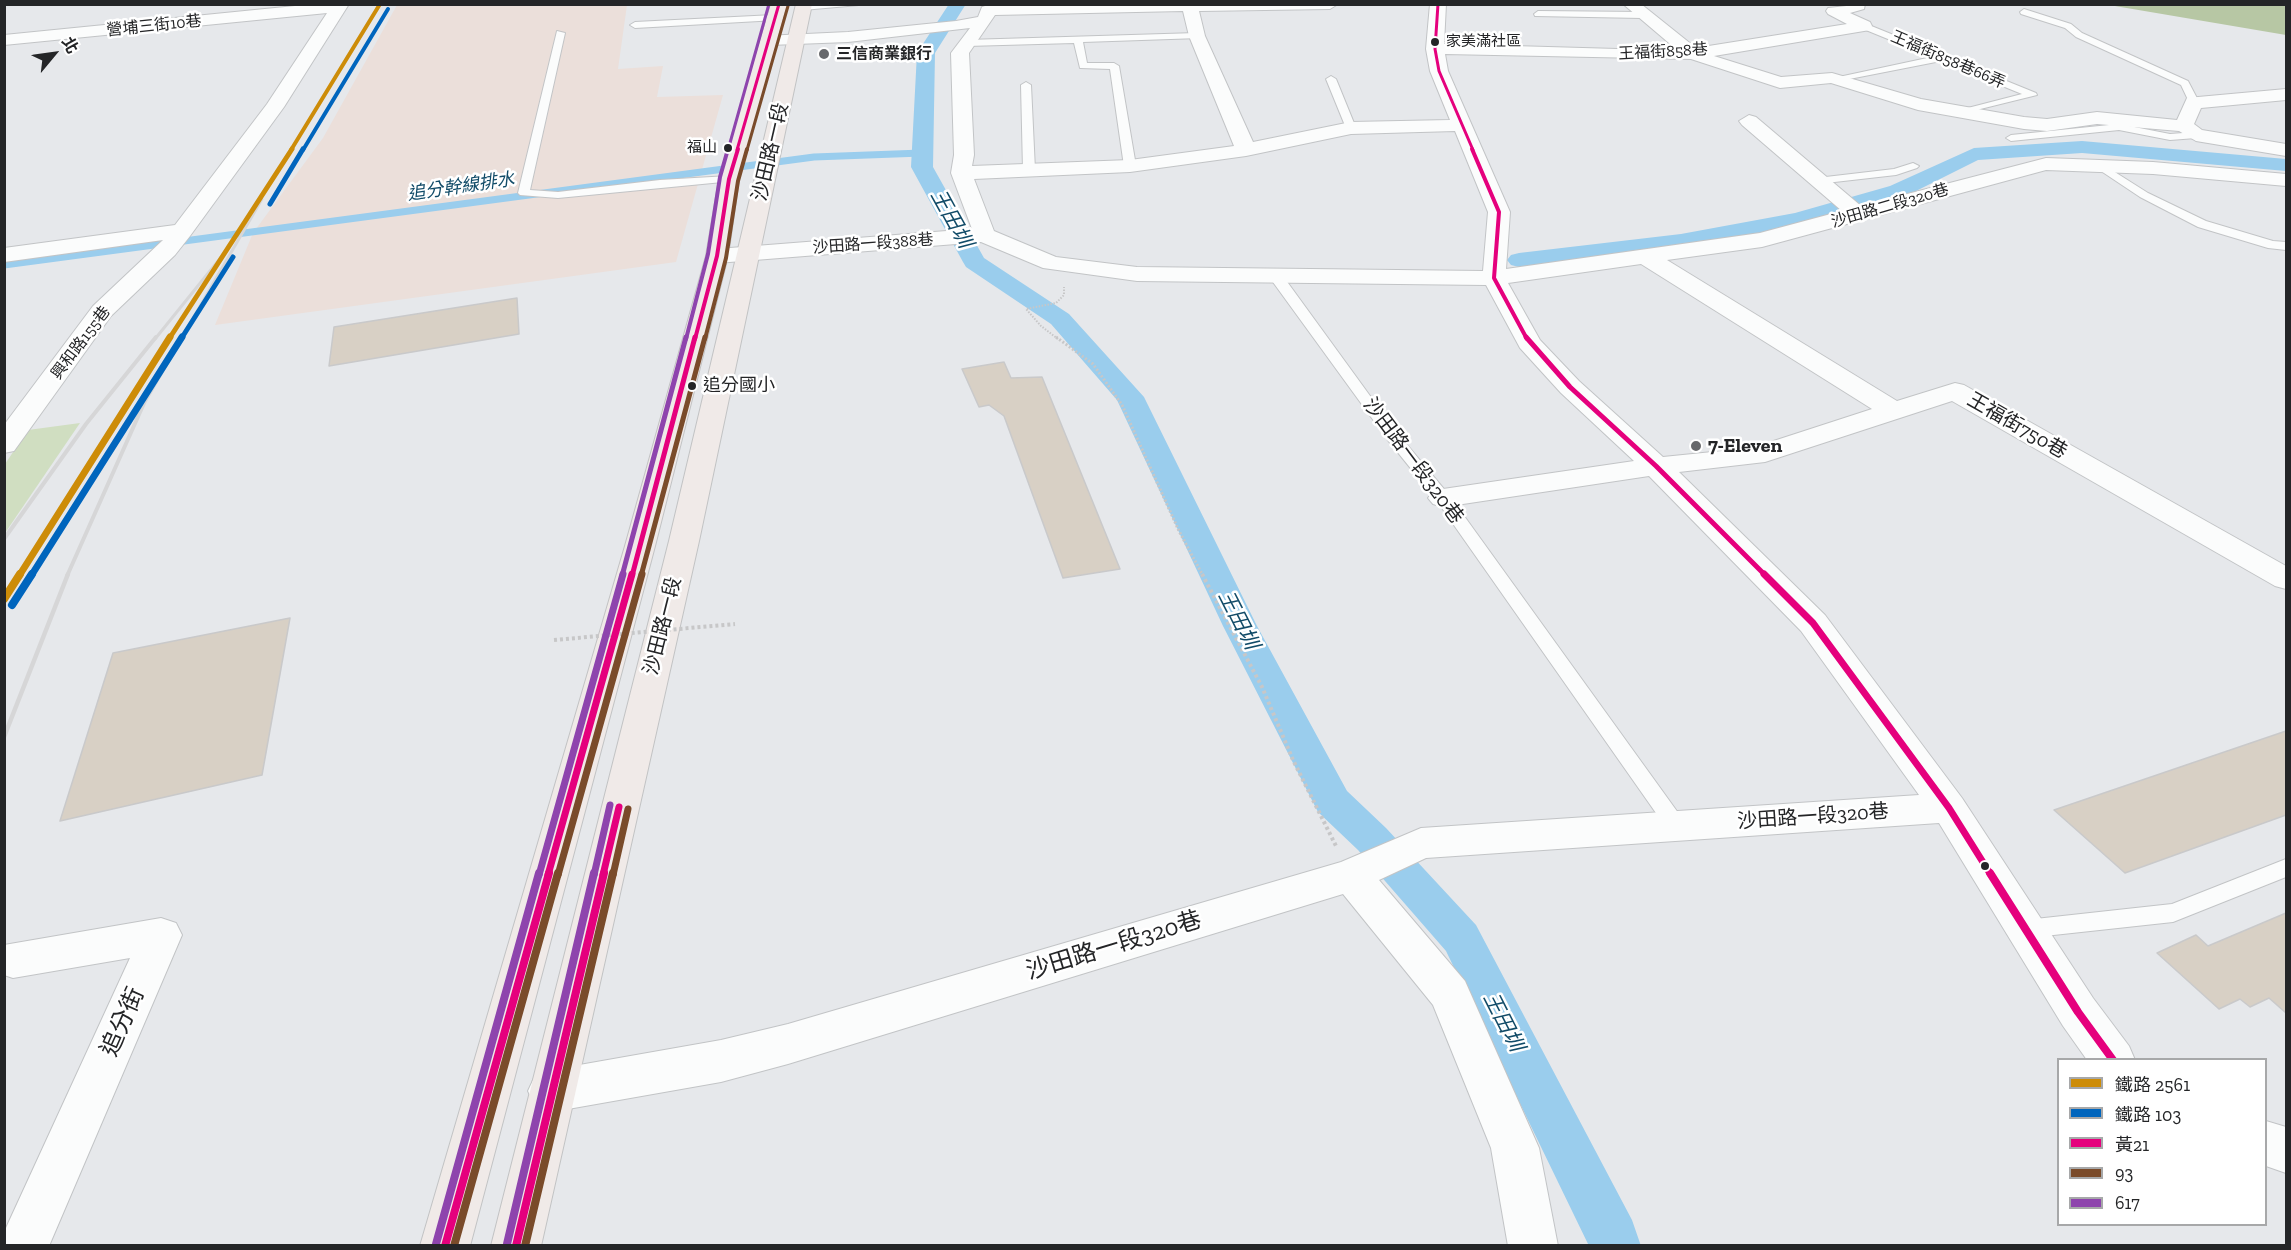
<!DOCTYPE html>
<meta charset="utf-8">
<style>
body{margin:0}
#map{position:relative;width:2291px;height:1250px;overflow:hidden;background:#e6e8eb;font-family:"Zilla Slab","Noto Sans TC",serif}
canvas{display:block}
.frame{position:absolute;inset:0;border:6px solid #242527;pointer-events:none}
.legend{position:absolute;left:2057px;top:1058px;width:210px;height:168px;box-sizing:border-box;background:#fff;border:2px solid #a7a8a9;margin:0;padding:8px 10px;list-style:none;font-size:18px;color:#242527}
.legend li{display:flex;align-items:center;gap:12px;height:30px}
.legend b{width:30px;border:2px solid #a7a8a9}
.north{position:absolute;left:24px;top:24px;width:60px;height:60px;-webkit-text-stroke:4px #fff;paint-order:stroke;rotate:61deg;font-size:16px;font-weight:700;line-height:24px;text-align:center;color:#242527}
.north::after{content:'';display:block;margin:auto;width:21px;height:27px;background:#242527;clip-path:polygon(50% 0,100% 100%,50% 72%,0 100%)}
</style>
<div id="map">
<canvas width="2291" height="1250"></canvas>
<div class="frame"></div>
<ul class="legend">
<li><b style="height:8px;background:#cd8c08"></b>鐵路 2561</li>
<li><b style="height:8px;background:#0065bd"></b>鐵路 103</li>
<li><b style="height:8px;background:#e5007d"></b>黃21</li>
<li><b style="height:8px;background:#7a4b2a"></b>93</li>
<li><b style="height:8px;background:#8e44ad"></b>617</li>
</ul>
<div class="north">北</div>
</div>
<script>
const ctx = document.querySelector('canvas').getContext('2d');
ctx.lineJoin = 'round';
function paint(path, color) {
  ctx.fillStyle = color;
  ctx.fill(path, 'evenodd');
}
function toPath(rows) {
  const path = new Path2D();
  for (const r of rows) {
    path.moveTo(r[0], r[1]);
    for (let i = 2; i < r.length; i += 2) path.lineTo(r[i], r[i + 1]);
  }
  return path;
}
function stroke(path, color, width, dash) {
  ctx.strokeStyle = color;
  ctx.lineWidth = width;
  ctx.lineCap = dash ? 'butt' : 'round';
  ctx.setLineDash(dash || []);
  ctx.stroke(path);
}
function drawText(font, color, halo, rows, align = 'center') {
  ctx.font = font + ' "Zilla Slab","Noto Sans TC",serif';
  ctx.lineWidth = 5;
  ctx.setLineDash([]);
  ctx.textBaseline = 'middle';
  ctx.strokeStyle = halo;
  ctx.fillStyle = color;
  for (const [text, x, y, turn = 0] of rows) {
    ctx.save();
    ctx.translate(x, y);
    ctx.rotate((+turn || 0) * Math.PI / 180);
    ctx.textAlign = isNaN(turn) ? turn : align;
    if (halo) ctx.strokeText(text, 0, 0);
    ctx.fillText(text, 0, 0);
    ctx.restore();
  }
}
paint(toPath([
 [397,5,627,5,618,69,663,66,657,97,723,95,676,262,215,325,253,233,323,138]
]), '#ebdfda');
paint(toPath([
 [80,423,5,533,5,464,28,430]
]), '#d0dec1');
paint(toPath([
 [2109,5,2286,5,2286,35]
]), '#b7c7a4');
stroke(toPath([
 [4,265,814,157,922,153]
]), '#9acded', 7);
paint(toPath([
 [949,4,966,4,935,53,933,167,984,258,1069,314,1144,397,1257,626,1347,791,1386,828,1476,925,1632,1220,1641,1246,1589,1246,1446,951,1358,850,1318,812,1223,626,1117,400,1051,324,966,267,963,262,911,167,917,53,949,4],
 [2082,141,2286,159,2286,171,2082,153,1978,160,1906,196,1798,226,1681,248,1519,267,1511,265,1507,260,1511,255,1519,253,1681,234,1795,213,1890,186,1974,148,2082,141]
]), '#9acded');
const building = toPath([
 [517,298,519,334,329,366,334,327,517,298],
 [1004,362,1011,378,1042,377,1120,569,1063,578,1004,416,989,405,979,407,962,369,1004,362],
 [290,618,262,775,60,821,113,653,290,618],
 [2286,731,2286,815,2125,873,2054,810,2286,731],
 [2286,913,2286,1013,2269,998,2250,1007,2240,999,2219,1009,2157,953,2196,935,2208,946,2286,913]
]);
paint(building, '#d8d0c5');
stroke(building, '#c9c9ca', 1.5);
const service = toPath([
 [870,4,803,10,799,7,803,4,870,4],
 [2024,9,2071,24,2082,33,2188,81,2199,102,2190,104,2181,85,2076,37,2065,28,2021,14,2020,12,2024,9],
 [1538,11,1642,12,1646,15,1642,18,1535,16,1534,14,1538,11],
 [774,15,778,18,777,20,635,28,630,25,635,22,774,15],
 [1864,23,2036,93,2037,95,1960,114,1960,110,2022,94,1941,61,1834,82,1834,78,1932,57,1861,28,1861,24,1864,23],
 [557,31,565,33,530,190,558,192,660,180,729,176,733,177,733,181,558,198,520,195,518,193,557,31],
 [1197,33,1200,34,1200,38,1083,42,1087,63,1114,63,1119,66,1136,166,1130,169,1124,166,1110,69,1080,68,1074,43,967,46,962,43,967,40,1197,33],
 [1331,76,1336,79,1356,128,1355,130,1346,128,1326,79,1331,76],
 [1026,82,1031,85,1035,170,1029,173,1023,170,1021,85,1026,82],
 [2119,124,2170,134,2196,132,2201,135,2196,138,2170,140,2119,130,2011,141,2006,138,2011,135,2119,124],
 [2099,162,2148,193,2206,221,2273,241,2286,242,2286,250,2268,248,2198,227,2140,197,2095,167,2093,165,2099,162],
 [1913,163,1919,166,1917,168,1896,175,1817,184,1811,181,1817,178,1894,169,1913,163],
 [1275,271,1280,272,1397,433,1449,495,1684,821,1688,827,1684,833,1677,835,1670,833,1437,501,1387,439,1270,278,1269,275,1275,271],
 [2286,859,2286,877,2173,922,2026,938,2018,936,2015,929,2018,922,2026,920,2172,904,2286,859]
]);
const minor = toPath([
 [315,4,349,4,284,107,190,236,175,255,111,316,14,451,4,453,4,425,93,306,163,240,4,262,4,248,175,225,267,104,327,13,4,45,4,35,315,4],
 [1338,4,1330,9,1199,11,1205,36,1253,142,1351,122,1450,120,1430,71,1426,49,1430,4,1446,4,1444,44,1652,50,1676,49,1623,4,1641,4,1696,48,1847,24,1828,14,1826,11,1828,8,1865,4,1864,9,1850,13,1870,22,1872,26,1870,30,1714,56,1781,77,1832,73,1921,99,2024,117,2047,119,2097,112,2177,120,2187,98,2286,89,2286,100,2201,108,2194,124,2202,130,2286,144,2286,156,2196,141,2179,131,2097,124,2047,131,2024,129,1918,110,1831,83,1780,88,1691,59,1445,54,1448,71,1510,212,1506,269,1760,233,1842,211,1742,125,1739,121,1749,115,1756,117,1861,206,2046,158,2153,162,2286,174,2286,186,2153,174,2046,170,1762,247,1667,260,1897,401,1955,383,1964,385,2286,566,2286,589,2275,586,1952,401,1765,462,1679,472,1825,615,1962,798,2093,998,2129,1046,2135,1060,2087,1060,2063,1026,1939,823,1426,858,1379,880,1465,981,1539,1148,1558,1246,1508,1246,1491,1148,1433,1005,1343,894,788,1064,721,1082,551,1112,535,1106,528,1091,535,1076,551,1070,721,1040,788,1024,1341,862,1421,828,1919,795,1801,631,1649,476,1443,507,1433,504,1428,498,1433,492,1443,489,1634,461,1561,393,1520,348,1486,285,1137,281,1043,268,981,242,717,263,709,261,706,256,709,251,717,249,972,229,951,173,954,155,951,53,970,28,848,42,770,45,762,40,764,36,848,32,956,21,978,17,982,7,988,5,1338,4],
 [1183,11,1189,36,1234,146,1130,160,972,166,974,155,969,53,995,15,1183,11],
 [1455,131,1488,212,1483,271,1137,267,1056,257,994,231,974,179,1130,172,1246,156,1351,134,1455,131],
 [1641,264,1872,409,1752,448,1663,457,1579,381,1540,340,1508,283,1641,264],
 [161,918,176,923,182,935,49,1246,4,1246,6,1228,130,958,13,978,4,975,4,945,161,918],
 [2266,1121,2286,1127,2286,1173,2266,1166,2266,1121]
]);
const primary = toPath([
 [771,4,787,4,739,179,728,256,655,546,470,1246,420,1246,625,546,706,256,719,179,771,4],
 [796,4,812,4,699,541,541,1246,491,1246,669,541,796,4]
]);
stroke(service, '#c2c4c6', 2);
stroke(minor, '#c2c4c6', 2);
stroke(primary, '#c2c3c4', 2);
stroke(toPath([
 [1058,339,1041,326,1026,309,1056,303,1064,295,1064,287]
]), '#c7c7c8', 2, [1.5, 1.5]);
stroke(toPath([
 [1056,337,1093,364,1122,405,1179,531,1203,576]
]), '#c7c7c8', 3, [2, 2]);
stroke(toPath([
 [1202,574,1262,687,1293,760,1337,848]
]), '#c7c7c8', 4, [3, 3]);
paint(service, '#fbfcfc');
paint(minor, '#fbfcfc');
paint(primary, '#f0eae8');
stroke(toPath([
 [155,339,222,256],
 [181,339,262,199]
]), '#d6d6d7', 3);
stroke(toPath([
 [4,539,86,424,156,337],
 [67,576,145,401,182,337]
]), '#d6d6d7', 4);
stroke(toPath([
 [4,737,68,574]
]), '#d6d6d7', 4.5);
stroke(toPath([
 [554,640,735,624]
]), '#c7c7c8', 4, [3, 3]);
stroke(toPath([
 [1438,4,1435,49,1439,71,1473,150],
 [737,150,779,4]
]), '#e5007d', 3);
stroke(toPath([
 [1472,149,1499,212,1494,278,1527,339],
 [695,339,717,256,729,179,738,149]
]), '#e5007d', 4);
stroke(toPath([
 [1526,337,1570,387,1656,466,1766,576],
 [632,576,695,337]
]), '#e5007d', 5);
stroke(toPath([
 [1764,574,1813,623,1949,808,1991,875],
 [548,875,632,574],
 [603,875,619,807]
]), '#e5007d', 7);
stroke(toPath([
 [1990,873,2078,1012,2113,1060],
 [445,1246,549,873],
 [516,1246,604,873]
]), '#e5007d', 8);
stroke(toPath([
 [747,150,788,6]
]), '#7a4b2a', 3);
stroke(toPath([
 [705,339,726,258,738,181,747,149]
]), '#7a4b2a', 4);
stroke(toPath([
 [641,576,705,337]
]), '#7a4b2a', 5);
stroke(toPath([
 [558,875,642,574],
 [613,875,628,809]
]), '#7a4b2a', 7);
stroke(toPath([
 [454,1246,558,873],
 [525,1246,613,873]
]), '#7a4b2a', 8);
stroke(toPath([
 [728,150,769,4]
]), '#8e44ad', 3);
stroke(toPath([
 [686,339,708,254,720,177,728,149]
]), '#8e44ad', 4);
stroke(toPath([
 [622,576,686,337]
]), '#8e44ad', 5);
stroke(toPath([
 [539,875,623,574],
 [594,875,610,805]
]), '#8e44ad', 7);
stroke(toPath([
 [436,1244,539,873],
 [507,1244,594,873]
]), '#8e44ad', 8);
stroke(toPath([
 [291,150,380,4]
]), '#cd8c08', 4);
stroke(toPath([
 [169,339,292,149]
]), '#cd8c08', 5);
stroke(toPath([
 [19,576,170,337]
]), '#cd8c08', 7);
stroke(toPath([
 [4,599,20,574]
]), '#cd8c08', 8);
stroke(toPath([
 [303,150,388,9]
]), '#0065bd', 4);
stroke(toPath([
 [270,204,303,149],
 [181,339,233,257]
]), '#0065bd', 5);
stroke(toPath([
 [31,576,182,337]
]), '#0065bd', 7);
stroke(toPath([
 [12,605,32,574]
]), '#0065bd', 8);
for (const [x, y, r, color] of [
 [1435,42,5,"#242527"],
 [824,54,6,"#68696c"],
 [728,148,5,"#242527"],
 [692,386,5,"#242527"],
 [1696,446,6,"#68696c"],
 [1985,866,5,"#242527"]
]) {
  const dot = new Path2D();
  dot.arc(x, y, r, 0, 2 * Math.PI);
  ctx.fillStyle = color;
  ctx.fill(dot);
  stroke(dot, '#fff', 2);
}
drawText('15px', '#242527', '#fff', [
 ["家美滿社區",1446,42],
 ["福山",717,148,"right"]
], 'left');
drawText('16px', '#242527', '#fff', [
 ["營埔三街10巷",154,26,-6],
 ["王福街858巷",1663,52,-3],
 ["王福街858巷66弄",1948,60,23],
 ["沙田路二段320巷",1890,206,-16],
 ["沙田路一段388巷",873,244,-4],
 ["興和路155巷",81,343,-53]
]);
drawText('bold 16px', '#242527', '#fff', [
 ["三信商業銀行",836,54]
], 'left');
drawText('italic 18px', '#114b68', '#fff', [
 ["追分幹線排水",461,187,-8]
]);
drawText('18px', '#242527', '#fff', [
 ["追分國小",703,386]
], 'left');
drawText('20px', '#242527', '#fff', [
 ["沙田路一段",771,152,-77],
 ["王福街750巷",2017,426,30],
 ["沙田路一段320巷",1413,461,53],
 ["沙田路一段",663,626,-76],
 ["沙田路一段320巷",1813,817,-4]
]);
drawText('bold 20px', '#242527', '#fff', [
 ["7-Eleven",1708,446]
], 'left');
drawText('italic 21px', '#114b68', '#fff', [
 ["王田圳",951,219,61],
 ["王田圳",1238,620,63],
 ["王田圳",1503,1022,63]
]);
drawText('24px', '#242527', '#fff', [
 ["沙田路一段320巷",1114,946,-17],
 ["追分街",123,1022,-66]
]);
</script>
